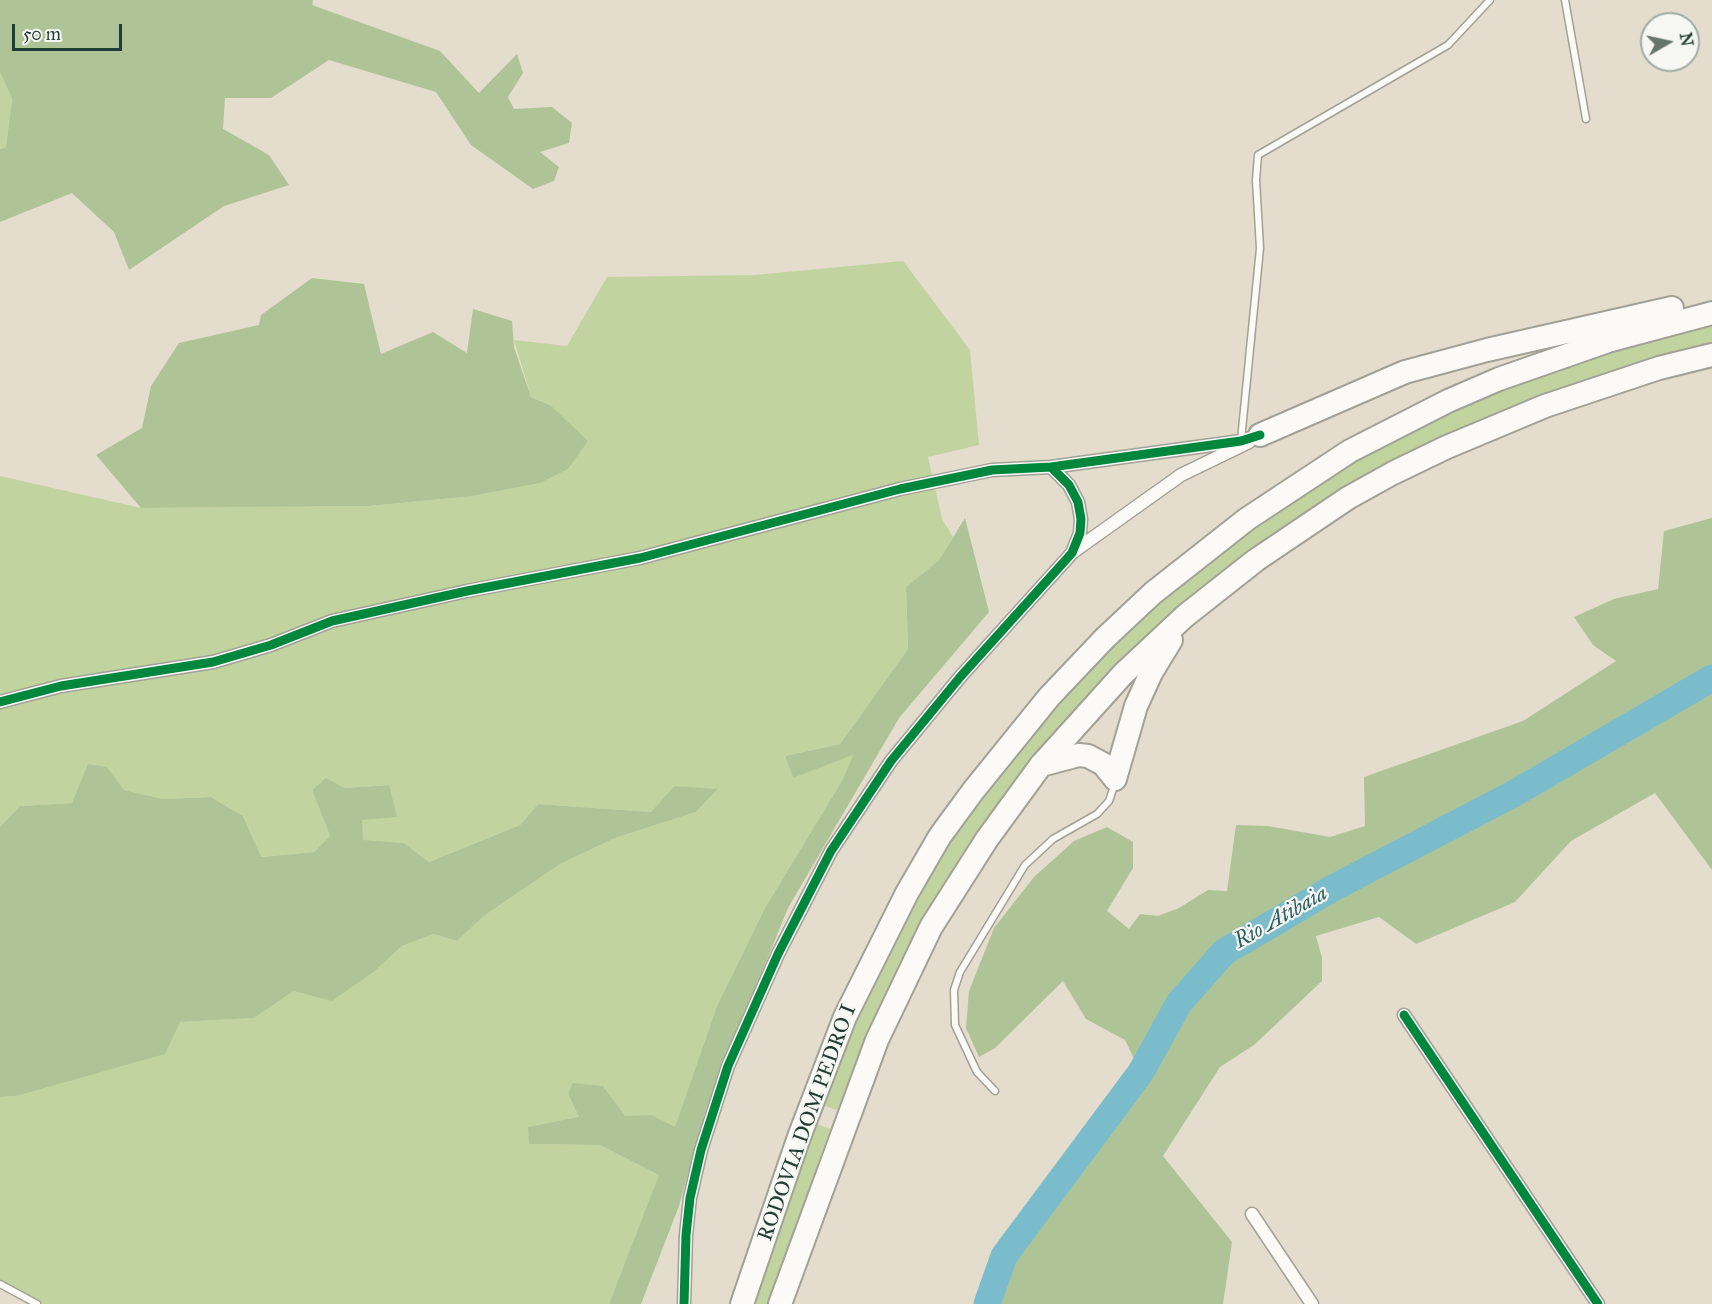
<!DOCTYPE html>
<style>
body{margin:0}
#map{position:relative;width:1712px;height:1304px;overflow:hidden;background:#e4dccc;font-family:"IM FELL Great Primer",serif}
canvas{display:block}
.north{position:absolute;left:1640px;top:12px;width:60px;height:60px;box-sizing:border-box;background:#f6f6f2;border:2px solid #a0aca6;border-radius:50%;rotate:81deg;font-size:16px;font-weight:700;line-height:24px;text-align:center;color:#1f3d34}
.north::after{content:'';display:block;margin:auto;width:21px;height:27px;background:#647569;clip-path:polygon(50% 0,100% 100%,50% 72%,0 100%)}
.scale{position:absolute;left:12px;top:24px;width:110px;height:27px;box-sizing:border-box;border:3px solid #1f3d34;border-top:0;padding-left:8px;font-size:18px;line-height:21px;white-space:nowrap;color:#1f3d34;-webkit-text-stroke:4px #f6f6f2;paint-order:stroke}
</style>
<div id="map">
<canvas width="1712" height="1304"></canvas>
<div class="north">N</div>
<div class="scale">50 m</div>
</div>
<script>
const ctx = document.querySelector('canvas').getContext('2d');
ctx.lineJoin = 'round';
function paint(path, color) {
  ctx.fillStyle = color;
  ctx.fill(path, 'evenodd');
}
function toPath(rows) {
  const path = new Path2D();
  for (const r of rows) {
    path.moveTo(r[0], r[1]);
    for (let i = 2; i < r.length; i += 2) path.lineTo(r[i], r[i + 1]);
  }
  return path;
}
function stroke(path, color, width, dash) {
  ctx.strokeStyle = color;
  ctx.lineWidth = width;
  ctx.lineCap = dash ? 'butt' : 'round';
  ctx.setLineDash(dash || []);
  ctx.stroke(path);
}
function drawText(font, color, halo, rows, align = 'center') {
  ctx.font = font + ' "IM FELL Great Primer",serif';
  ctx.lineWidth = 4.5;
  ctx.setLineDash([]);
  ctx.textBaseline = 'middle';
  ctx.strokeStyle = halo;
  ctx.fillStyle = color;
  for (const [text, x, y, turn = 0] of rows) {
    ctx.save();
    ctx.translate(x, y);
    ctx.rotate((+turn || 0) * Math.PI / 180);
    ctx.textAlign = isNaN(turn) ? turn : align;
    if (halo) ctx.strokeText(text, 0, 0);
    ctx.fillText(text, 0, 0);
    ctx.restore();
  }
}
paint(toPath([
 [0,72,12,99,6,147,0,149],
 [903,261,970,350,979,445,928,457,942,519,953,537,939,560,906,587,908,649,840,744,785,756,793,778,854,754,843,779,765,908,717,1006,675,1128,652,1115,625,1117,603,1086,568,1094,579,1117,529,1144,600,1145,660,1175,609,1304,37,1304,0,1284,0,1097,16,1096,179,1022,254,1018,294,991,376,970,402,946,433,934,457,941,484,916,560,864,615,838,696,812,717,790,674,786,651,812,538,804,520,825,429,862,404,843,363,841,361,820,389,785,312,790,330,836,314,852,260,857,243,816,211,797,163,799,124,790,107,767,72,803,20,806,0,827,0,476,141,508,370,506,473,496,540,483,550,405,531,397,514,340,567,346,607,277,755,275],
 [1712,323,1712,345,1650,361,1263,545,989,816,933,902,906,952,876,1015,837,1110,819,1104,835,1061,925,878,974,803,1035,725,1140,617,1255,524,1349,463,1450,411,1556,367],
 [817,1124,830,1129,769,1304,749,1304,807,1137,811,1138]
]), '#c1d49f');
paint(toPath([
 [0,0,313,0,312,5,440,51,479,93,517,54,523,73,508,97,514,109,552,107,572,123,569,143,540,152,559,167,554,181,533,189,471,145,436,92,329,60,271,98,225,98,223,129,269,155,289,185,224,206,129,270,114,232,72,193,0,222,0,149,6,147,12,99,0,72],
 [312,278,364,284,381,354,433,332,467,353,473,309,512,321,514,347,531,397,550,405,588,441,568,469,540,483,473,496,370,506,141,508,96,455,142,428,151,386,179,343,259,325,261,315],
 [965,518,989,612,899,718,788,908,706,1109,679,1206,641,1304,609,1304,659,1175,600,1145,529,1144,528,1127,579,1117,568,1094,573,1083,603,1086,625,1116,652,1115,675,1127,717,1006,765,908,843,779,853,755,793,778,785,756,840,744,908,649,906,587,939,560],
 [1712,518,1712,870,1655,793,1571,841,1515,902,1416,944,1379,917,1316,936,1322,958,1322,981,1254,1045,1220,1067,1163,1156,1232,1242,1223,1304,987,1304,1004,1256,1141,1073,1125,1040,1086,1019,1063,981,995,1048,979,1057,966,1028,969,991,994,928,1034,877,1074,841,1107,827,1133,842,1133,868,1107,911,1129,929,1140,914,1158,916,1179,908,1208,890,1227,891,1236,825,1268,826,1330,837,1365,826,1364,777,1523,721,1616,661,1593,645,1574,617,1614,599,1658,589,1664,531],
 [88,764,107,767,124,790,163,799,211,797,243,816,261,857,314,852,330,836,312,790,326,778,344,788,389,785,397,817,362,820,363,840,404,843,429,862,520,825,538,804,651,812,674,786,718,789,696,812,615,838,560,864,484,916,457,941,433,934,402,946,376,970,332,1001,294,991,254,1018,180,1022,165,1054,16,1096,0,1097,0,827,20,806,72,803]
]), '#afc496');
stroke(toPath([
 [987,1304,1004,1256,1141,1072,1179,1003,1224,952,1333,888,1515,793,1712,678]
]), '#7abccc', 27);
const lane = toPath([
 [1565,0,1586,119],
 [1241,440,1260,248,1256,180,1258,155,1448,45,1490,0],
 [995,1091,977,1072,955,1025,954,990,960,972,1025,865,1053,839,1097,814,1109,801,1115,783],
 [0,1284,37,1304]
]);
const street = toPath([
 [1073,552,1181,475,1249,442],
 [0,702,61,686,213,662,271,645,332,621,467,591,640,558,900,489,992,470,1051,467,1241,441,1260,435],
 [1404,1015,1598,1304],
 [1252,1214,1312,1304],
 [684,1304,686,1235,690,1198,701,1150,728,1066,778,954,831,851,891,761,961,676,1072,553,1080,533,1081,519,1078,502,1069,485,1051,467]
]);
const highway = toPath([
 [1260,435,1405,372,1487,350,1672,308],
 [1041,765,1079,755,1088,756,1103,764,1115,779],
 [1115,779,1136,706,1151,673,1171,640],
 [742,1304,799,1137,845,1017,907,893,940,836,973,791,1049,697,1105,638,1153,593,1247,519,1350,451,1448,401,1499,379,1608,341,1712,313],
 [780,1304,877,1040,931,927,987,839,1041,765,1123,674,1185,616,1256,560,1348,498,1393,473,1447,447,1545,406,1659,368,1712,355]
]);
stroke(lane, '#a2a197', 9);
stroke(street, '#a2a197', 15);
stroke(highway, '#a2a197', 26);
stroke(lane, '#fbfaf7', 6);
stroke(street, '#fbfaf7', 12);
stroke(highway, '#fbfaf7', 22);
stroke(toPath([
 [0,702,61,686,213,662,271,645,332,621,467,591,640,558,900,489,992,470,1051,467,1241,441,1260,435],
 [1404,1015,1598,1304],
 [684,1304,686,1235,690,1198,701,1150,728,1066,778,954,831,851,891,761,961,676,1072,553,1080,533,1081,519,1078,502,1069,485,1051,467]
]), '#00873e', 9);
drawText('21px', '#1f3d34', '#f6f6f2', [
 ["RODOVIA DOM PEDRO I",808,1123,-70]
]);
drawText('italic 22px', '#2d5f62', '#f6f6f2', [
 ["Rio Atibaia",1281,918,-30]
]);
</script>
